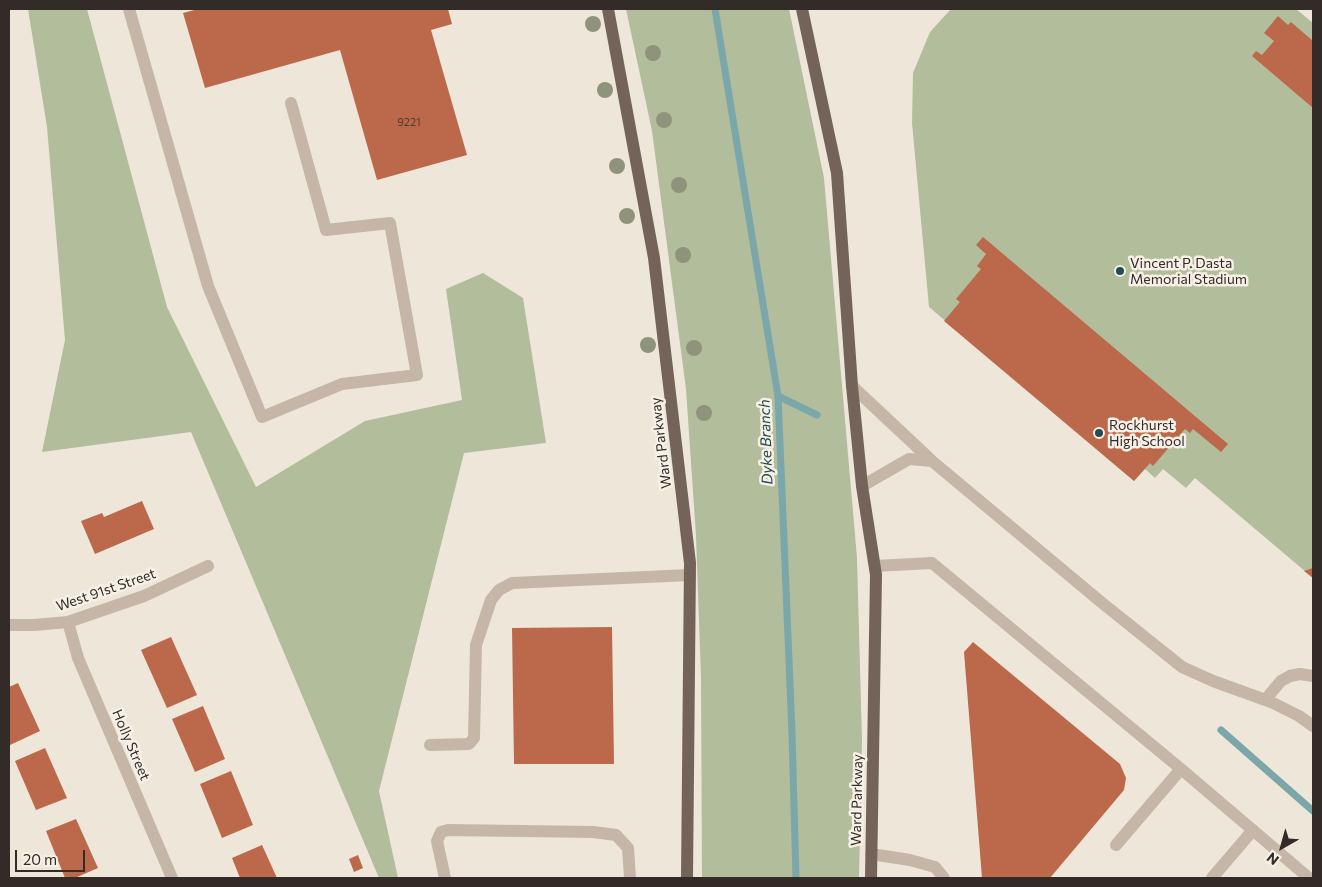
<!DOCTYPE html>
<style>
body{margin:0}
#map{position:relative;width:1322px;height:887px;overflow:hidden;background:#efe6da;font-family:Commissioner,sans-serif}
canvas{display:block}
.frame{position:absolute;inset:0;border:10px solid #332b27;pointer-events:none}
.north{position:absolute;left:1257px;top:822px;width:50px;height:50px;-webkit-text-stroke:4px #f7f0e6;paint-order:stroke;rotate:218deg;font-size:14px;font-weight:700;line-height:20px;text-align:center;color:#332b27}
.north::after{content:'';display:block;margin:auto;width:18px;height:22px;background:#332b27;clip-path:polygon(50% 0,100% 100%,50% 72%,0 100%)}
.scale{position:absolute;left:15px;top:850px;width:70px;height:22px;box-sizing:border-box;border:2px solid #332b27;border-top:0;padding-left:6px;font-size:15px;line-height:18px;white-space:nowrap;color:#332b27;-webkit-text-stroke:4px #f7f0e6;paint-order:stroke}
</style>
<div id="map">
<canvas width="1322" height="887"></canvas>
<div class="frame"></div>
<div class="north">N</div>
<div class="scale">20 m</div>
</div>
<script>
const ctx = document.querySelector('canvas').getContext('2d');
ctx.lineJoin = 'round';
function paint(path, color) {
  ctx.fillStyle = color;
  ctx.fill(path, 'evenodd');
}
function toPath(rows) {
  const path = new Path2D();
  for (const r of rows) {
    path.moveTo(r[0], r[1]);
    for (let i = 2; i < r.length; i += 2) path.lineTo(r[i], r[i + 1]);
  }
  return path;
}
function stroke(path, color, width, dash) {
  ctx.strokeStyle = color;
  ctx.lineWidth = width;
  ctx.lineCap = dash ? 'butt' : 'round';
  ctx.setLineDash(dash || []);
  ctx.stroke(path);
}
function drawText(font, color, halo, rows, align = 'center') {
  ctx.font = font + ' Commissioner,sans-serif';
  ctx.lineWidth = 5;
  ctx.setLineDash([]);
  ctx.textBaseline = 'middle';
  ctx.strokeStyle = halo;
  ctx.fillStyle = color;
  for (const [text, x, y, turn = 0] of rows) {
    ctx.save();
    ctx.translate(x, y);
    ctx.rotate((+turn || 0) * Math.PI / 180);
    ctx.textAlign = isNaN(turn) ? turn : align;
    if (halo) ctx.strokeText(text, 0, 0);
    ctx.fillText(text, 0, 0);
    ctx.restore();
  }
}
paint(toPath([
 [28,9,87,9,167,307,256,487,365,421,462,400,446,289,483,273,523,298,546,443,464,453,379,791,398,878,379,878,191,432,42,452,65,340,47,127],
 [626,9,789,9,824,178,857,558,862,740,859,878,702,878,701,678,696,536,686,389,652,131],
 [951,9,1296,9,1313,23,1313,578,1195,478,1186,488,1163,469,1155,478,1145,469,1134,481,929,307,912,123,913,73,930,32]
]), '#b1bd9b');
stroke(toPath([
 [715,9,778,396,792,733,796,878],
 [778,396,817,415],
 [1221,730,1313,811]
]), '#7ba7aa', 7);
paint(toPath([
 [198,9,448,9,452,24,431,30,467,155,377,180,340,50,205,88,183,13],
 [1278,16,1288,25,1291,22,1313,41,1313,108,1252,56,1256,51,1262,55,1274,41,1264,33],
 [983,237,1228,444,1221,452,1193,429,1190,433,1185,429,1153,466,1150,463,1134,481,944,321,960,302,956,299,981,269,977,266,986,254,976,245],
 [142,501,154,529,95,554,81,521,102,513,104,517],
 [1313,568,1313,578,1304,571],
 [612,627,614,764,514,764,512,628],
 [171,637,197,695,167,708,141,650],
 [973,642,1120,764,1126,778,1124,790,1050,878,982,878,964,652],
 [18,683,40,731,10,745,9,687],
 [203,706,225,759,195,772,172,719],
 [45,748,67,798,36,810,15,761],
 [231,771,253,825,222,838,200,784],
 [76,819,98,868,75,878,65,878,46,831],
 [262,845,277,878,240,878,232,858],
 [358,855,363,868,354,872,349,859]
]), '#bc694b');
stroke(toPath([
 [129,9,208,286,262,417,342,384,417,375,390,223,326,230,291,103],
 [852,386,932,461,1101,602,1182,667,1213,681,1271,702,1299,716,1313,726],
 [862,486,909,459,932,461],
 [875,566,932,563,1181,769,1309,878],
 [68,622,78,658,172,878],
 [9,625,34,625,68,622,144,596,208,566],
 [1265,700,1281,681,1290,676,1300,674,1313,676],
 [430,745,469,744,474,738,476,645,491,600,499,590,512,583,690,575],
 [1116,845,1181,769],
 [871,854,910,860,935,867,944,878],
 [445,878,437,841,441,832,448,830,593,832,616,835,628,848,630,878],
 [1212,878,1253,830]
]), '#c6b6a7', 12);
stroke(toPath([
 [608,9,654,258,690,563,687,878],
 [802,9,837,173,852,386,862,486,876,575,871,878]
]), '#746359', 12);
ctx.fillStyle = '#90937b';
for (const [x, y] of [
 [593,24],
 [653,53],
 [605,90],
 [664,120],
 [617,166],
 [679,185],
 [627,216],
 [683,255],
 [648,345],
 [694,348],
 [704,413]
]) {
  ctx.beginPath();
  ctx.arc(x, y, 8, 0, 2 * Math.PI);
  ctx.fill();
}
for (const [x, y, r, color] of [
 [1120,271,5,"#204d51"],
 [1099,433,5,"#204d51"]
]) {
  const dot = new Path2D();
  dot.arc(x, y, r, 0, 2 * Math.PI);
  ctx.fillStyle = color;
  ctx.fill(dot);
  stroke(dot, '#f7f0e6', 2);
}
drawText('11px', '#553a30', null, [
 ["9221",409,122]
]);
drawText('14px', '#332b27', '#f7f0e6', [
 ["Vincent P. Dasta",1130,263],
 ["Memorial Stadium",1130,279],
 ["Rockhurst",1109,425],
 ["High School",1109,441]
], 'left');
drawText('14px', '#332b27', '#f7f0e6', [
 ["Ward Parkway",661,443,-97],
 ["West 91st Street",106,590,-19],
 ["Holly Street",131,745,67],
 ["Ward Parkway",857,800,-89]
]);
drawText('italic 15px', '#204d51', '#f7f0e6', [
 ["Dyke Branch",766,442,-92]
]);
</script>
